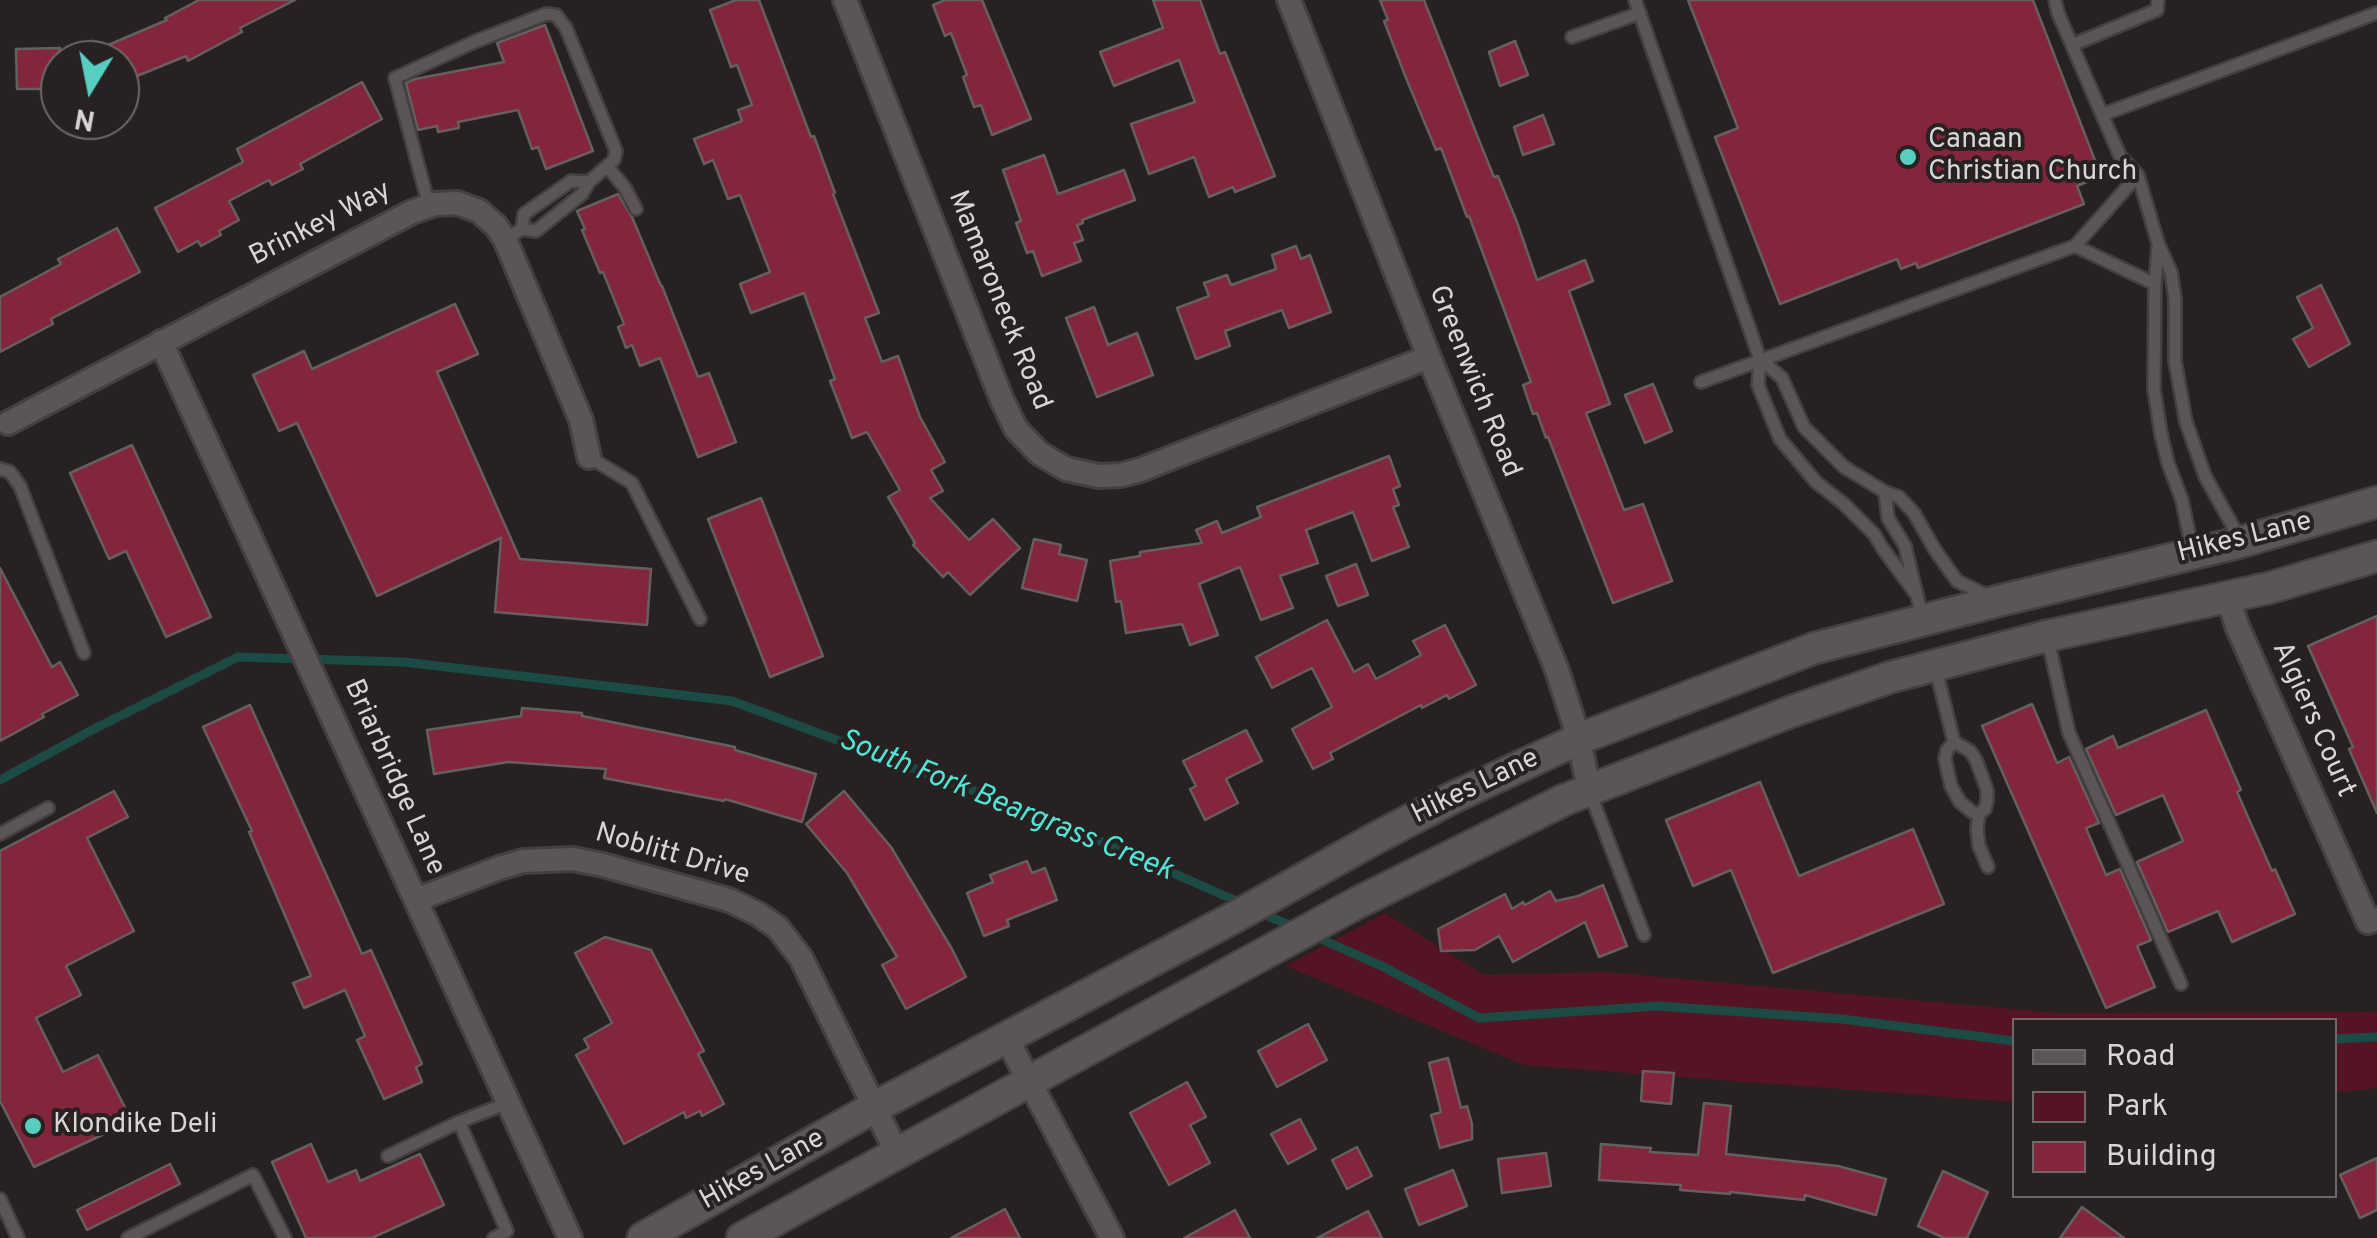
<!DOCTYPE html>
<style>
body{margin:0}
#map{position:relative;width:2377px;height:1238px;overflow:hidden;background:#272121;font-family:Overpass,sans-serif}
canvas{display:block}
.legend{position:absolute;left:2012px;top:1018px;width:325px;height:180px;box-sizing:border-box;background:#272121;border:2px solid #6e6969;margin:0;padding:12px 18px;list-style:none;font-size:30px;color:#d9d5d5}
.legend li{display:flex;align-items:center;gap:20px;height:50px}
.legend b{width:50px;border:2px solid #6e6969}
.north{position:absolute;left:40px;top:40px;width:100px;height:100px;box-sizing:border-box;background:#272121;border:2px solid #6e6969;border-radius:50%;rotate:190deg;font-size:28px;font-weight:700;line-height:40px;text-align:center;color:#d9d5d5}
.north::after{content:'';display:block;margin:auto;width:35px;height:45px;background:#58cec0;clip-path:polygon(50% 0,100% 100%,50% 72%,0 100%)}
</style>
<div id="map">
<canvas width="2377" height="1238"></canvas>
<ul class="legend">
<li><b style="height:12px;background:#5c5555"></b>Road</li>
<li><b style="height:28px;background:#551424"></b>Park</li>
<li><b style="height:28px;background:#83263c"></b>Building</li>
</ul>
<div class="north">N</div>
</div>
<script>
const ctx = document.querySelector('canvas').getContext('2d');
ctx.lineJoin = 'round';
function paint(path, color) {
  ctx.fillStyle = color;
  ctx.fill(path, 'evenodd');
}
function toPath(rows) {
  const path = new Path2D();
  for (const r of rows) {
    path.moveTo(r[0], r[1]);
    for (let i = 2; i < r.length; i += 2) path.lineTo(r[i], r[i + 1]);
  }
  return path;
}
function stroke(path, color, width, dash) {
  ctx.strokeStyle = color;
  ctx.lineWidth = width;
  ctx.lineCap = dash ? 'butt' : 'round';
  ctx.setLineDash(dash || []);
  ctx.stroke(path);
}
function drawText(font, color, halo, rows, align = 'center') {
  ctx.font = font + ' Overpass,sans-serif';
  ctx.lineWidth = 8;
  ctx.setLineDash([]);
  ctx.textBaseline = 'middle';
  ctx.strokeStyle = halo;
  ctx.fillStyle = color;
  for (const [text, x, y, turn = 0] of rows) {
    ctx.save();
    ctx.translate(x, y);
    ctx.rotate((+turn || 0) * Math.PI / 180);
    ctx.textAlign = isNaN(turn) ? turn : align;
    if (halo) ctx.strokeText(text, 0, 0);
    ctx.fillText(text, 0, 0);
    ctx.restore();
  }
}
paint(toPath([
 [1385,913,1484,975,1606,972,2058,1013,2377,1012,2377,1088,2335,1093,2334,1020,2014,1020,2014,1102,1524,1065,1286,966]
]), '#551424');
stroke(toPath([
 [0,780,92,730,238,657,404,662,732,701,1055,821,1241,903],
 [1259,912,1296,928],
 [1314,936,1384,967,1479,1018,1658,1006,1842,1019,2014,1041],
 [2334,1039,2377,1037]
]), '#1c4a45', 9);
const building = toPath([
 [199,0,295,0,240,28,242,32,188,61,186,56,120,83,120,60,73,60,167,20,165,18,199,0],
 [736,0,759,0,811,137,814,136,835,193,833,194,879,313,865,318,882,362,898,356,920,417,945,462,931,470,943,491,930,498,969,540,993,519,1020,548,970,595,948,572,943,577,913,545,915,543,888,497,900,490,867,432,852,438,830,381,835,379,804,293,751,313,740,284,770,272,740,195,728,199,713,160,704,164,694,139,742,121,738,110,752,105,737,65,731,67,710,10,736,0],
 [945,0,982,0,1031,119,992,135,981,105,974,107,963,77,967,75,951,33,945,36,933,5,945,0],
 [1153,0,1200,0,1220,54,1225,52,1275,176,1235,192,1233,187,1209,197,1194,157,1149,174,1131,124,1195,102,1179,60,1114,86,1100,52,1163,28,1153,0],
 [1380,0,1424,0,1479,140,1494,177,1498,176,1517,222,1537,280,1585,260,1593,281,1569,291,1610,404,1586,413,1624,510,1643,504,1672,581,1613,603,1548,437,1546,438,1537,413,1533,414,1523,385,1531,382,1469,216,1467,217,1441,148,1436,150,1406,78,1384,21,1388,20,1380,0],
 [1688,0,2033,0,2101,176,2077,186,2084,204,1918,268,1916,263,1901,269,1897,259,1780,304,1715,137,1738,128,1688,0],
 [545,25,593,151,546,169,538,147,532,149,518,110,458,122,459,128,438,132,437,126,418,130,406,83,415,79,504,62,497,43,545,25],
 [1515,41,1528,75,1500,86,1489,52,1515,41],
 [60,48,60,89,17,89,16,49,60,48],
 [362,82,382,119,300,164,303,169,272,185,269,180,229,201,239,220,219,231,221,235,201,246,198,241,178,252,155,208,243,162,237,149,362,82],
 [1543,115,1554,144,1523,155,1514,127,1543,115],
 [1044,155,1058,194,1124,170,1135,200,1082,220,1083,223,1077,225,1083,240,1074,243,1081,261,1042,276,1033,251,1027,253,1016,223,1021,221,1003,170,1044,155],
 [618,194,632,217,661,286,662,286,698,377,709,373,736,442,698,457,660,358,640,366,632,345,626,348,618,327,624,324,603,272,600,273,582,230,585,229,577,211,618,194],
 [117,228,140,272,51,319,53,324,0,352,0,297,61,264,58,259,117,228],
 [1296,246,1301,259,1310,255,1331,312,1289,328,1282,310,1225,331,1230,346,1196,359,1177,308,1209,296,1204,283,1227,275,1231,285,1276,269,1272,255,1296,246],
 [2321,285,2350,344,2309,367,2293,339,2313,328,2297,297,2321,285],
 [455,304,478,354,437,372,520,559,651,569,647,625,495,612,501,538,377,596,297,423,279,431,253,375,304,351,312,369,455,304],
 [1094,307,1108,345,1137,333,1153,375,1097,397,1066,318,1094,307],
 [1653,384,1672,431,1645,443,1625,395,1653,384],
 [132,445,211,617,166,637,126,551,109,559,70,473,132,445],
 [1389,456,1400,486,1393,489,1399,505,1393,507,1409,547,1372,561,1353,512,1306,530,1318,563,1280,576,1293,608,1261,620,1240,567,1199,584,1218,635,1190,645,1182,624,1126,633,1121,601,1116,602,1110,561,1140,556,1140,552,1202,543,1196,530,1217,521,1222,533,1261,517,1257,507,1389,456],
 [761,498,823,656,770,677,708,519,761,498],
 [1034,539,1061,545,1059,554,1087,560,1077,601,1022,588,1034,539],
 [1356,564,1368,595,1338,606,1326,576,1356,564],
 [0,568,52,667,60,662,78,695,42,714,44,717,0,741,0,568],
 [2377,616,2377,813,2349,749,2353,747,2308,646,2377,616],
 [1327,620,1354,672,1368,664,1376,679,1421,655,1413,641,1445,625,1476,685,1449,699,1447,695,1422,708,1421,705,1330,753,1333,759,1313,769,1292,729,1332,707,1312,668,1272,688,1256,657,1327,620],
 [2032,704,2057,763,2069,757,2099,823,2086,828,2106,875,2120,869,2151,940,2137,946,2155,987,2106,1008,1982,726,2032,704],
 [250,705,362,954,371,950,422,1064,416,1067,422,1082,384,1099,357,1040,365,1036,345,990,304,1008,293,983,311,976,249,832,252,831,203,727,250,705],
 [522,708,582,713,582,716,735,747,735,750,816,774,802,822,725,799,724,801,604,778,606,769,508,762,434,774,427,730,521,716,522,708],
 [2206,710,2241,790,2237,792,2272,871,2275,869,2295,914,2232,942,2218,911,2168,932,2137,862,2183,841,2163,795,2116,815,2086,749,2113,736,2118,748,2206,710],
 [1246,730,1262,761,1226,779,1238,803,1205,820,1190,789,1196,786,1183,761,1246,730],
 [1760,782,1799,876,1913,829,1944,904,1773,973,1731,870,1693,886,1666,820,1760,782],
 [114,791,128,817,87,838,134,931,66,966,81,995,36,1018,63,1072,98,1055,132,1121,34,1167,0,1101,0,851,114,791],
 [844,791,891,847,952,949,966,977,906,1009,882,965,897,957,847,873,806,824,844,791],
 [1027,861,1032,873,1045,868,1057,900,1007,920,1009,926,984,936,967,893,993,882,990,875,1027,861],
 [1603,885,1627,946,1599,957,1585,922,1513,962,1499,936,1475,950,1441,951,1438,929,1505,894,1512,909,1523,902,1525,905,1550,891,1556,901,1578,896,1603,885],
 [605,937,651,950,704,1051,698,1054,724,1104,702,1116,700,1111,686,1118,684,1112,624,1144,576,1055,589,1048,584,1039,612,1023,575,953,605,937],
 [1308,1024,1327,1060,1277,1087,1258,1051,1308,1024],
 [1448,1058,1461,1108,1467,1106,1472,1124,1472,1139,1440,1148,1431,1115,1441,1112,1429,1063,1448,1058],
 [1643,1071,1674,1073,1671,1104,1641,1101,1643,1071],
 [1187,1082,1206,1117,1190,1125,1210,1163,1169,1185,1130,1113,1187,1082],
 [1704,1103,1731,1106,1726,1154,1838,1166,1886,1179,1876,1215,1805,1195,1804,1200,1730,1192,1730,1194,1680,1190,1681,1185,1599,1180,1601,1144,1651,1148,1650,1152,1698,1155,1704,1103],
 [1300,1119,1316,1149,1288,1164,1271,1134,1300,1119],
 [311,1144,328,1182,356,1170,360,1181,420,1154,444,1205,372,1238,306,1238,272,1162,311,1144],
 [1357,1147,1372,1176,1347,1189,1332,1160,1357,1147],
 [1546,1153,1551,1186,1502,1193,1498,1159,1546,1153],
 [2377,1158,2377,1210,2360,1218,2340,1175,2377,1158],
 [170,1164,180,1184,87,1230,77,1210,170,1164],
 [1453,1170,1467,1206,1419,1225,1405,1189,1453,1170],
 [1943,1171,1988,1192,1967,1238,1944,1238,1918,1226,1943,1171],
 [2082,1207,2124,1238,2060,1238,2082,1207],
 [1005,1209,1020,1238,951,1238,1005,1209],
 [1235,1210,1250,1238,1184,1238,1235,1210],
 [1368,1211,1382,1238,1317,1238,1368,1211]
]);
paint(building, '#83263c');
stroke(building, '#665f60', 2.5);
const lane = toPath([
 [1635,0,1760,359,1782,378,1804,427,1844,467,1885,492,1899,497,1914,513,1935,550,1957,581,1990,597],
 [2055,0,2058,13,2120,156,2138,175,2158,243,2171,272,2175,299,2175,361,2186,422,2205,476,2241,541],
 [1572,37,1640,13],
 [2072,45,2157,10,2158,0],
 [2104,114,2377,13],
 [607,166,625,188,636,209],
 [429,206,395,78,474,42,546,14,556,15,566,28,616,151,614,160,589,182],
 [505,239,522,229,536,231,582,194,589,182,571,181,524,214,522,229],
 [2075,246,2155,284],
 [2158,247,2155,284,2154,389,2161,434,2168,463,2182,500,2193,553],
 [1760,359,1758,385,1780,439,1816,482,1844,504,1874,534,1883,549,1916,594],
 [1701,382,2075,246,2138,175],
 [589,457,632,483,700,619],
 [0,469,10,472,20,486,84,653],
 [1885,492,1888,518,1905,546,1923,620],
 [2048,640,2069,733,2181,984],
 [1935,666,1954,742,1970,751,1976,760,1987,790,1987,801,1985,809,1979,814,1977,829,1979,846,1988,867],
 [1954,742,1947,750,1945,759,1951,786,1960,802,1972,812,1979,814],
 [1589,790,1644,935],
 [0,834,48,808],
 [388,1156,459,1122],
 [0,1199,18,1238],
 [128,1238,253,1175,285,1238],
 [494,1238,507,1231,459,1122,510,1102]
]);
const street = toPath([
 [845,0,1002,400,1016,429,1039,453,1066,469,1099,476,1121,475,1140,470,1429,357],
 [1289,0,1429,357,1557,670,1579,739,1589,790],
 [161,342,570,1238],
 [8,423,412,212,435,204,457,203,479,211,496,226,505,239,581,420,589,457],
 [2228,596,2237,626,2368,922,2377,919],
 [416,900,499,868,523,861,573,859,603,865,729,900,758,914,778,928,801,958,897,1153],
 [1007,1039,1112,1238]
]);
const secondary = toPath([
 [643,1238,873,1108,1233,918,1374,839,1454,797,1579,739,1815,648,1998,601,2241,542,2377,502],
 [742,1238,1357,903,1564,800,1790,712,1891,677,2047,636,2269,588,2377,556]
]);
stroke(lane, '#443f40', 16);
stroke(street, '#443f40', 28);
stroke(secondary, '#443f40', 35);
stroke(lane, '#5c5555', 11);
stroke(street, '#5c5555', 22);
stroke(secondary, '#5c5555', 30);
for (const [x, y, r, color] of [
 [1908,157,10,"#58cec0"],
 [33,1126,10,"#58cec0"]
]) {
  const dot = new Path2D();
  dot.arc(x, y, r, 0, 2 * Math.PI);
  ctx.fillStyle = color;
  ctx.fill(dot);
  stroke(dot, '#272121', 4);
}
drawText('28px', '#d9d5d5', '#272121', [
 ["Canaan",1928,141],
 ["Christian Church",1928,173],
 ["Klondike Deli",53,1126]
], 'left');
drawText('28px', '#d9d5d5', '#272121', [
 ["Brinkey Way",321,225,-27],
 ["Mamaroneck Road",998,301,68],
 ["Greenwich Road",1473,382,68],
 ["Hikes Lane",2245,539,-14],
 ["Algiers Court",2312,720,66],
 ["Briarbridge Lane",393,778,66],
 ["Hikes Lane",1476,788,-26],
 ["Noblitt Drive",672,856,16],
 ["Hikes Lane",763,1171,-29]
]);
drawText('italic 30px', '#51e3d4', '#272121', [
 ["South Fork Beargrass Creek",1005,807,22]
]);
</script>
